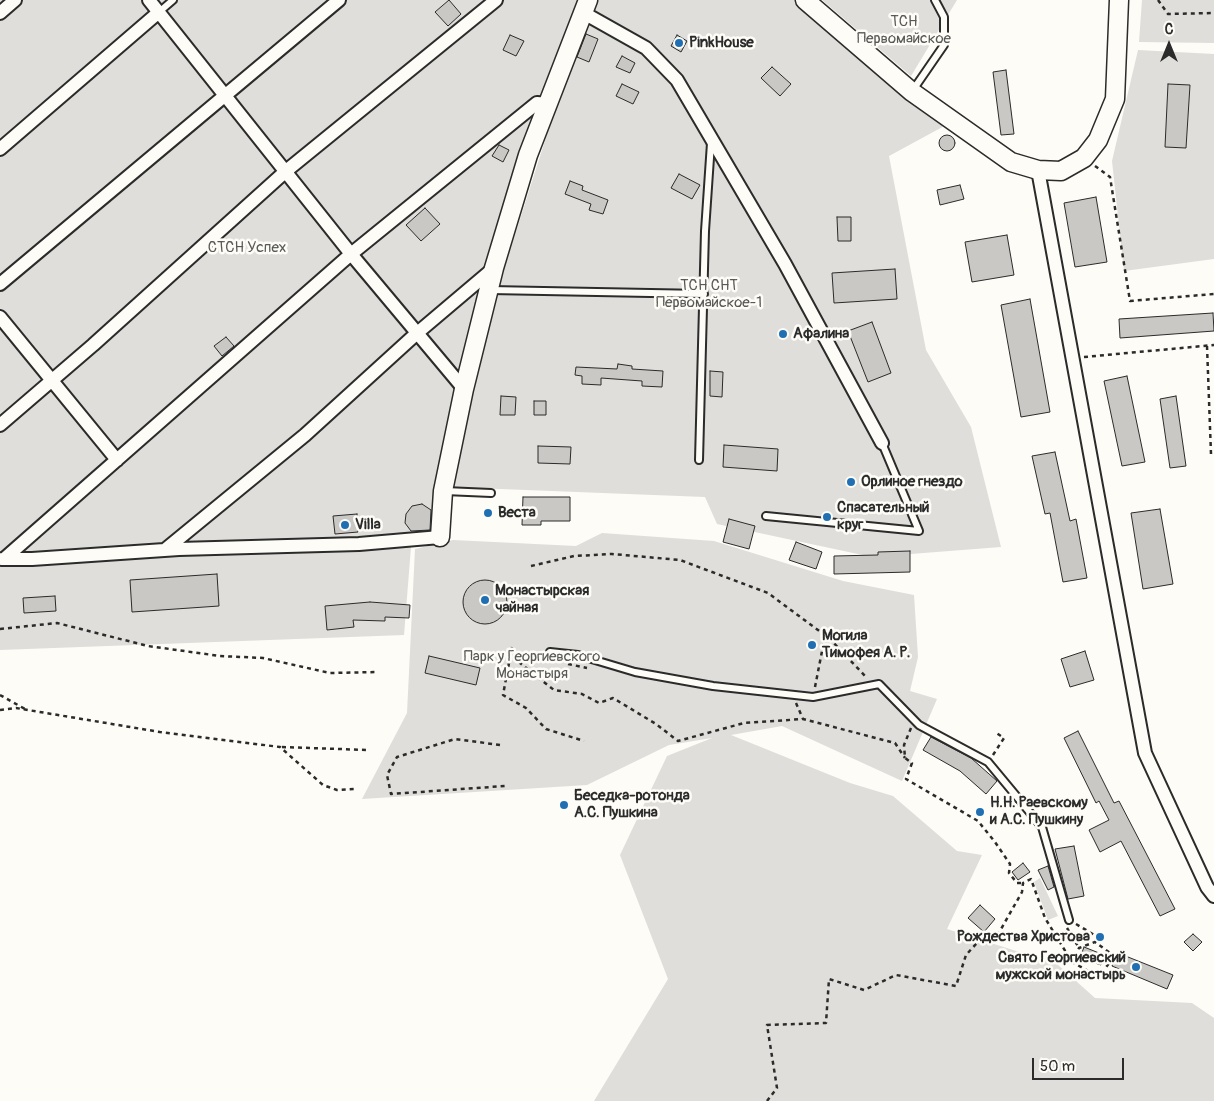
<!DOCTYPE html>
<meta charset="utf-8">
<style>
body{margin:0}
#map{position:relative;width:1214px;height:1101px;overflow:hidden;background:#fdfcf7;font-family:Pangolin,sans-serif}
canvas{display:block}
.north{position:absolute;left:1144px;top:20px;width:50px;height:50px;-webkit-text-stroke:4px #fdfcf7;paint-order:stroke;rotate:0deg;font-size:14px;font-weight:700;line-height:20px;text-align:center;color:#2b2b2b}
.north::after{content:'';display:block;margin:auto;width:18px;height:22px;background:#2b2b2b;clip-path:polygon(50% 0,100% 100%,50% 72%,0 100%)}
.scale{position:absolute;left:1032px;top:1058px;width:92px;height:22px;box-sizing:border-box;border:2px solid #2b2b2b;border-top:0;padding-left:6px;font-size:15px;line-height:18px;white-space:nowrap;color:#2b2b2b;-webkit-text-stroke:4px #fdfcf7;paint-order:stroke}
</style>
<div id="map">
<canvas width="1214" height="1101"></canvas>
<div class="north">С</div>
<div class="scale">50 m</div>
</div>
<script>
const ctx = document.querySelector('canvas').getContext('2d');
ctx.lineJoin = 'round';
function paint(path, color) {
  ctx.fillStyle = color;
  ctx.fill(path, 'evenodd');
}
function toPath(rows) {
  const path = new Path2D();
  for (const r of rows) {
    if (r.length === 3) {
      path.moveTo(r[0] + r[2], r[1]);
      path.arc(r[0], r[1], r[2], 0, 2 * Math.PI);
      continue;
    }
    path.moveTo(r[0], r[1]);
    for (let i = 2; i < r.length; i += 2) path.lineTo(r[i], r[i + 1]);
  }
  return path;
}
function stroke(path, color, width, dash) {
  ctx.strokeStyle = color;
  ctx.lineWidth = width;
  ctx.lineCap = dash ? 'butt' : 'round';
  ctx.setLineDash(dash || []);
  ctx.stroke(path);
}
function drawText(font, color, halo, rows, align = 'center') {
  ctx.font = font + ' Pangolin,sans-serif';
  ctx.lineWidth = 5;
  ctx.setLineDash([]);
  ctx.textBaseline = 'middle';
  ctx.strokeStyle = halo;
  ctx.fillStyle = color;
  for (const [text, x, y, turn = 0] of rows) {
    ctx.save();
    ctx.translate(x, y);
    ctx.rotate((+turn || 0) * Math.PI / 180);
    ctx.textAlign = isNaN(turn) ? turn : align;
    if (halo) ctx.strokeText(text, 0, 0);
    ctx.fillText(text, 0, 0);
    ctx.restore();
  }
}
paint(toPath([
 [0,0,592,0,506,243,437,533,411,547,404,635,0,650],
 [593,0,800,0,948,124,889,156,926,350,971,427,1001,547,872,557,717,524,705,497,449,487,466,389,584,18],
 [822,0,957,0,911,76],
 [1142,0,1214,0,1214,43,1139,42],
 [1138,50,1214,54,1214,259,1124,271,1112,161],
 [602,533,714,541,843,581,914,595,918,657,910,691,937,699,902,781,782,726,731,735,850,783,893,796,957,851,982,855,947,929,1057,964,1095,998,1192,1003,1214,1018,1214,1101,594,1101,668,979,620,855,667,756,712,738,669,745,587,785,362,799,407,713,415,549,453,540,576,546],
 [1040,878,1058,916,1048,920,1034,882]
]), '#dfdeda');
const building = toPath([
 [449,0,461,14,448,26,435,12,449,0],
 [586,34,598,39,589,62,577,57,586,34],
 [510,35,524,41,516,56,503,50,510,35],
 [677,35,687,41,681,52,671,46,677,35],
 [622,56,635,63,630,73,616,67,622,56],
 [772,67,791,84,780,96,761,78,772,67],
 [1006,70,1014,134,1001,135,993,72,1006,70],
 [622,84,639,92,633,104,616,96,622,84],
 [1168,84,1190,85,1186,148,1165,147,1168,84],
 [947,143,8],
 [499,145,509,150,503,162,492,156,499,145],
 [679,174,700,185,692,199,671,188,679,174],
 [570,181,583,186,582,190,608,200,603,214,589,210,591,204,565,194,570,181],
 [960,185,964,199,940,205,937,190,960,185],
 [1096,197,1107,262,1075,267,1064,203,1096,197],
 [425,208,440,224,421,241,406,225,425,208],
 [837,217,851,217,851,241,838,241,837,217],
 [1007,235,1014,275,972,282,965,242,1007,235],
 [895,269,897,299,834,303,832,273,895,269],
 [1030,299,1050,412,1021,417,1001,305,1030,299],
 [1213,313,1214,331,1120,338,1119,319,1213,313],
 [872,322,891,373,868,382,848,331,872,322],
 [226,337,234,346,222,356,214,346,226,337],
 [618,364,632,366,632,369,663,371,662,387,642,386,642,381,601,378,601,385,582,384,582,376,575,375,576,367,617,369,618,364],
 [710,371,723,372,722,397,710,396,710,371],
 [1127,376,1145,462,1122,466,1104,381,1127,376],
 [501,396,516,397,515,415,500,415,501,396],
 [1176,396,1186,466,1170,468,1160,399,1176,396],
 [534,401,546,401,546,415,534,415,534,401],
 [724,445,778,449,777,471,723,467,724,445],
 [538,446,571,447,570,464,538,463,538,446],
 [1055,452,1070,521,1076,519,1087,578,1063,582,1050,513,1045,514,1032,456,1055,452],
 [523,497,570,497,570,521,541,521,541,525,522,525,523,497],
 [422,504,431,510,430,530,411,531,405,523,406,514,412,506,422,504],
 [1160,509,1173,584,1143,589,1131,513,1160,509],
 [357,514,358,532,335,534,333,516,357,514],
 [729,519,755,526,749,549,723,542,729,519],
 [796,542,822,552,816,569,789,560,796,542],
 [910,551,910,572,834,574,834,556,878,555,878,552,910,551],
 [217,574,219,606,132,612,130,580,217,574],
 [485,602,22],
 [55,596,56,611,24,613,23,598,55,596],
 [370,602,410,605,409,618,385,617,385,621,353,620,354,627,327,630,325,606,370,602],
 [1085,651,1094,680,1070,687,1061,659,1085,651],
 [429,656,480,668,476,685,425,673,429,656],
 [1078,731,1114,803,1119,801,1175,909,1160,916,1121,841,1100,852,1089,830,1109,820,1099,801,1096,803,1064,738,1078,731],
 [931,737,971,758,997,781,986,794,960,771,923,750,931,737],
 [1074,846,1084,896,1068,899,1055,849,1074,846],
 [1023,863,1030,872,1018,880,1012,872,1023,863],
 [1048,866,1054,887,1048,890,1038,870,1048,866],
 [980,905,995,919,984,932,968,918,980,905],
 [1193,934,1202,942,1193,951,1184,942,1193,934],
 [1084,947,1104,955,1101,965,1080,958,1084,947],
 [1118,953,1173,975,1167,989,1112,966,1118,953]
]);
paint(building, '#c9c8c4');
stroke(building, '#2b2b2b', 1);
const lane = toPath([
 [159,12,173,0],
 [913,90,944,45,944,17,935,0],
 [490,290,704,294],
 [699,460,705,231,711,143],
 [445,491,491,493],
 [766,516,919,531,882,443],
 [550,652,578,655,635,672,713,686,813,697,879,684,919,725,988,762,1042,827,1069,920]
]);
const street = toPath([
 [149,0,351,254,464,389],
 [582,12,646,48,677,80,785,264,882,443],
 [0,13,15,0],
 [0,149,159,12],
 [1038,170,1145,753,1207,887,1214,896],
 [0,284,339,0],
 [0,317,117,460],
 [0,425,93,345,286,171,496,0],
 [166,549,305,435,416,334,494,268],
 [2,559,32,559,179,549,359,544,440,537],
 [4,559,351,254,537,103,548,104]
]);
const secondary = toPath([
 [805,0,912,92,1011,162,1038,170,1061,171,1084,158,1098,140,1115,99,1119,0],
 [440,537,443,491,464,389,494,268,528,155,588,0]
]);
stroke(lane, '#2b2b2b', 10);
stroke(street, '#2b2b2b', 16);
stroke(secondary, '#2b2b2b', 21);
stroke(toPath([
 [1158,0,1168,14,1213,13],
 [1095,166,1110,177,1130,301,1214,294],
 [1207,346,1211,454],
 [1084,357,1214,345],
 [531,566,574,556,612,554,680,560,768,593,830,639,867,678],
 [0,629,57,623,148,646,220,656,263,658,330,673,377,672],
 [512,647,503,695,526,708,546,729,584,741],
 [545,659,521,654,520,663,554,690,582,694,599,703,613,698,656,724,678,741,744,723,803,719,895,743,905,758],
 [568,664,587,668],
 [815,687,824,641,830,639],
 [0,695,25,709],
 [796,703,803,719],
 [0,710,16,708,160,732,280,747,323,785,337,790,356,789],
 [911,728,904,745,905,758,912,763,906,779,978,821,995,842,1010,864,1009,873,1017,883,1023,883],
 [500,745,455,739,397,757,387,775,391,794,505,786],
 [282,747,367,750],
 [993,755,1004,738,995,732],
 [1076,924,1096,936],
 [1067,928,1079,948],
 [767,1101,777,1088,767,1025,826,1023,829,979,864,990,896,975,956,986,966,955,985,934,996,938,1022,892,1023,883,1031,879,1045,918,1072,962,1090,972,1103,971,1110,962,1110,953,1095,942,1079,948,1072,962]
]), '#2b2b2b', 2.5, [4, 4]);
stroke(lane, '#fdfcf7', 6);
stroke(street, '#fdfcf7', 12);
stroke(secondary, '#fdfcf7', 18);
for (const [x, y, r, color] of [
 [679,43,5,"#1f6fb2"],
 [783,334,5,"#1f6fb2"],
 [851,482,5,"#1f6fb2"],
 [488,513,5,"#1f6fb2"],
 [827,517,5,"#1f6fb2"],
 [345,525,5,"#1f6fb2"],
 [485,600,5,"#1f6fb2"],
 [812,645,5,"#1f6fb2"],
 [564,805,5,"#1f6fb2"],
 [980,812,5,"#1f6fb2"],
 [1100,937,5,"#1f6fb2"],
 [1136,967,5,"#1f6fb2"]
]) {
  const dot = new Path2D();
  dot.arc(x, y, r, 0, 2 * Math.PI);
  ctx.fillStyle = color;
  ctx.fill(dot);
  stroke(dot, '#fdfcf7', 2);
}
drawText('15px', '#585857', '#fdfcf7', [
 ["ТСН",904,22],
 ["Первомайское",904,39],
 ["СТСН Успех",247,248],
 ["ТСН СНТ",709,286],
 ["Первомайское-1",709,303],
 ["Парк у Георгиевского",532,657],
 ["Монастыря",532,674]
]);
drawText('bold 15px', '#2b2b2b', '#fdfcf7', [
 ["PinkHouse",689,43],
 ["Афалина",793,334],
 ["Орлиное гнездо",861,482],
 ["Спасательный",837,508],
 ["круг",837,525],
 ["Веста",498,513],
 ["Villa",355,525],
 ["Монастырская",495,591],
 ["чайная",495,608],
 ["Могила",822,636],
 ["Тимофея А. Р.",822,653],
 ["Беседка-ротонда",574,796],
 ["А.С. Пушкина",574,813],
 ["Н.Н. Раевскому",990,803],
 ["и А.С. Пушкину",990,820],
 ["Рождества Христова",1090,937,"right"],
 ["Свято Георгиевский",1126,958,"right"],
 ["мужской монастырь",1126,975,"right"]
], 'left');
</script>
